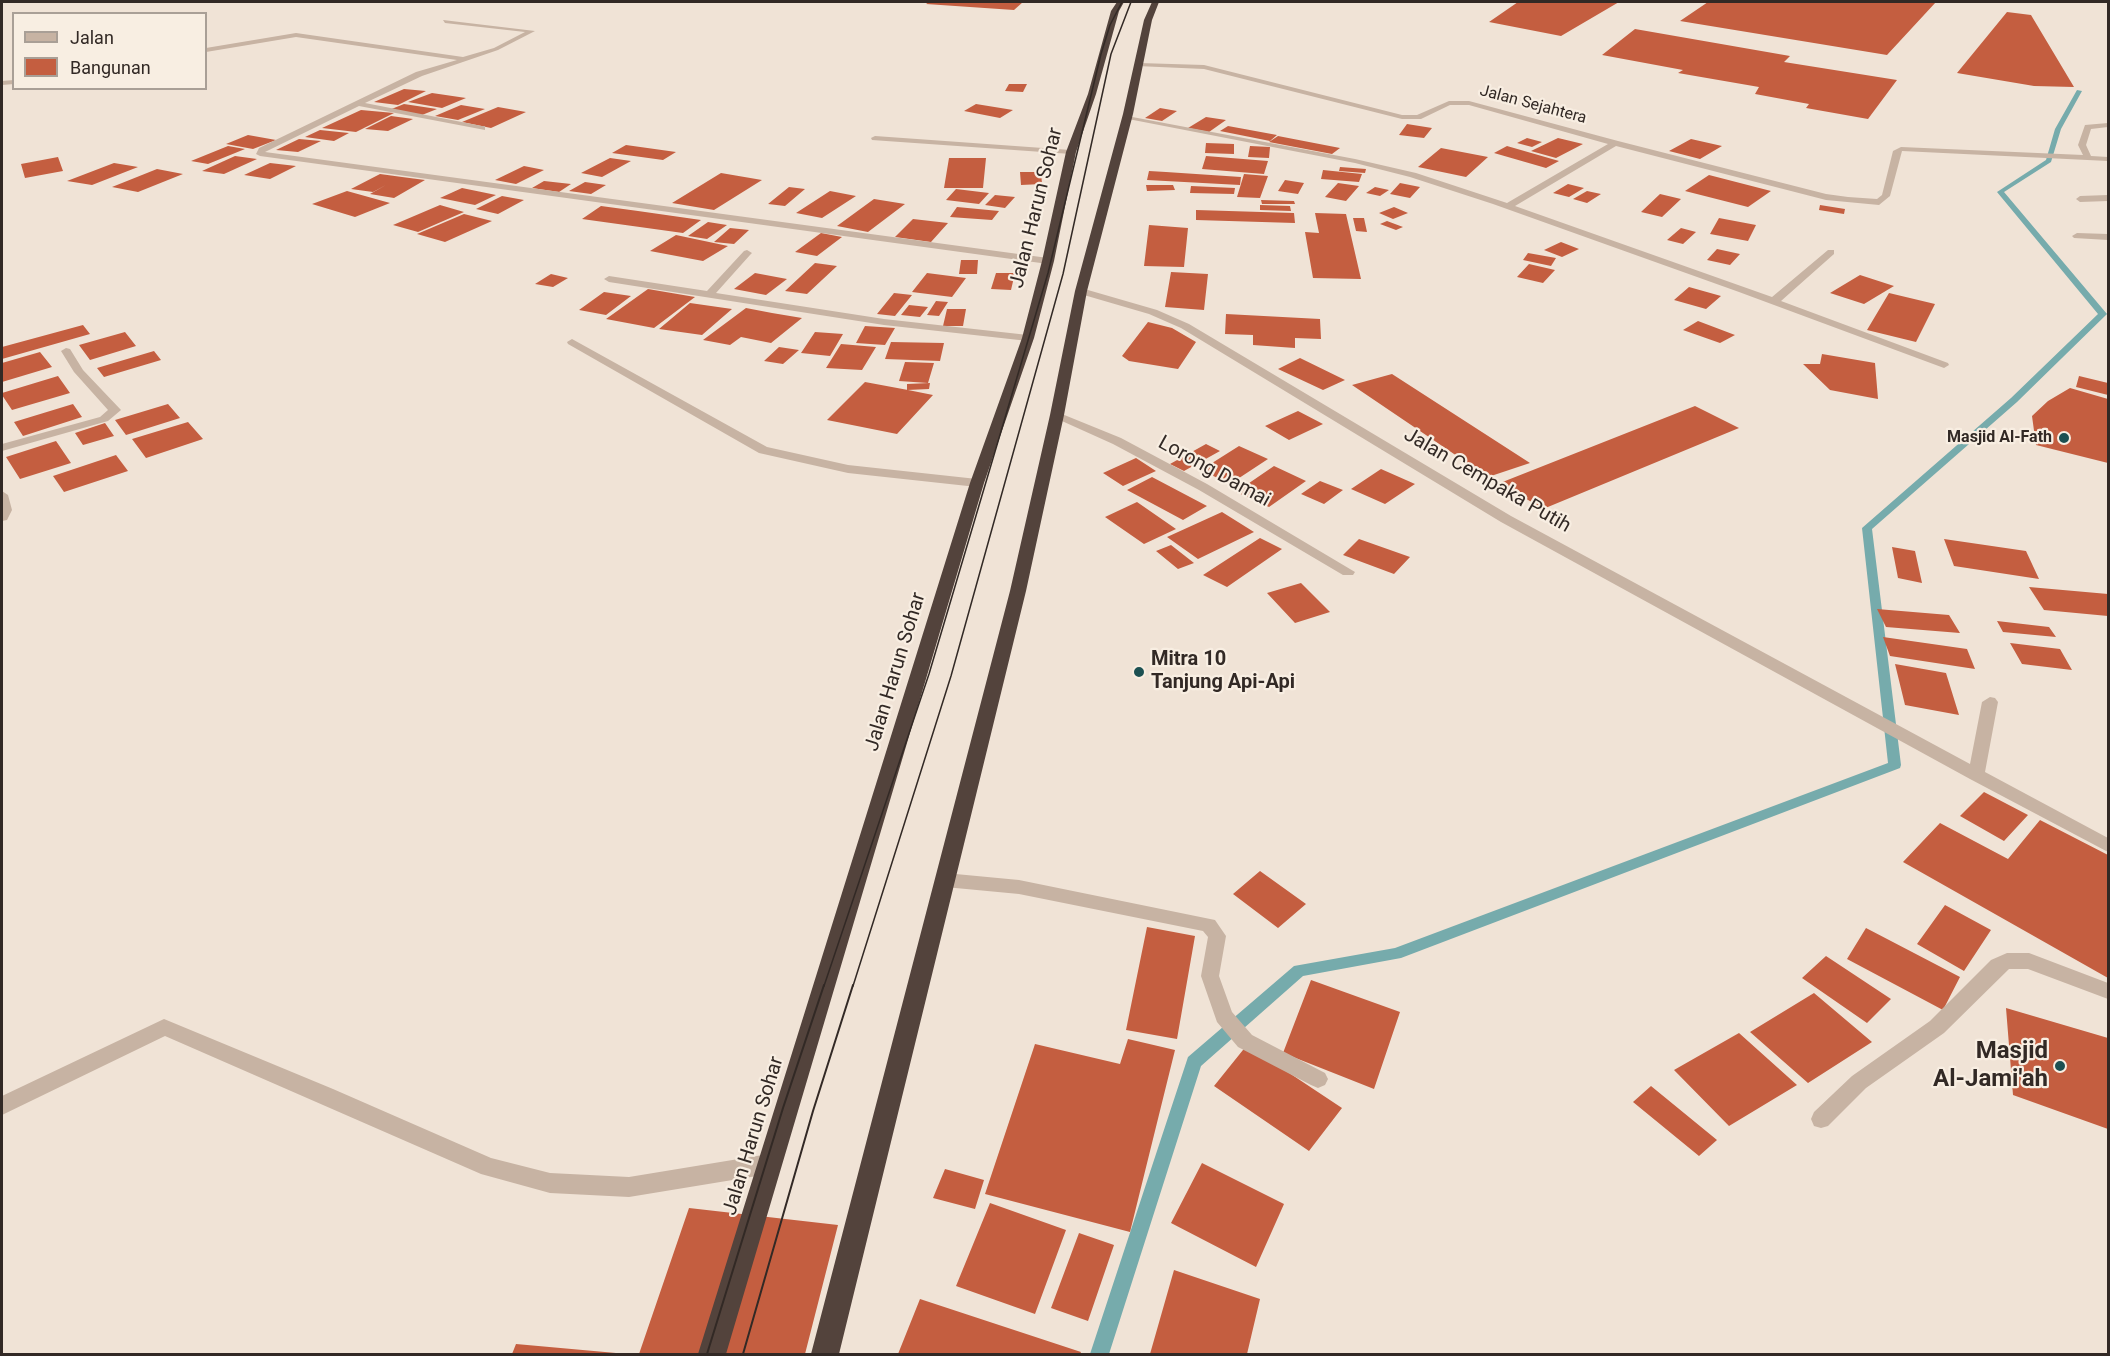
<!DOCTYPE html>
<style>
body{margin:0}
#map{position:relative;width:2110px;height:1356px;overflow:hidden;background:#f0e3d6;font-family:Roboto,sans-serif}
canvas{display:block}
.frame{position:absolute;inset:0;border:3px solid #322925;pointer-events:none}
.legend{position:absolute;left:12px;top:12px;width:195px;height:78px;box-sizing:border-box;background:#f8eee2;border:2px solid #a99f96;margin:0;padding:8px 10px;list-style:none;font-size:18px;color:#322925}
.legend li{display:flex;align-items:center;gap:12px;height:30px}
.legend b{width:30px;border:2px solid #a99f96}
</style>
<div id="map">
<canvas width="2110" height="1356"></canvas>
<div class="frame"></div>
<ul class="legend">
<li><b style="height:8px;background:#c7b3a3"></b>Jalan</li>
<li><b style="height:16px;background:#c45e40"></b>Bangunan</li>
</ul>
</div>
<script>
const ctx = document.querySelector('canvas').getContext('2d');
ctx.lineJoin = 'round';
function toPath(rows) {
  const path = new Path2D();
  for (const r of rows) {
    path.moveTo(r[0], r[1]);
    for (let i = 2; i < r.length; i += 2) path.lineTo(r[i], r[i + 1]);
  }
  return path;
}
function paint(path, color) {
  ctx.fillStyle = color;
  ctx.fill(path, 'evenodd');
}
function stroke(path, color, width, dash) {
  ctx.strokeStyle = color;
  ctx.lineWidth = width;
  ctx.lineCap = dash ? 'butt' : 'round';
  ctx.setLineDash(dash || []);
  ctx.stroke(path);
}
function drawText(font, color, halo, rows, align = 'center') {
  ctx.font = font + ' Roboto,sans-serif';
  ctx.lineWidth = 4.5;
  ctx.setLineDash([]);
  ctx.textBaseline = 'middle';
  ctx.strokeStyle = halo;
  ctx.fillStyle = color;
  for (const [text, x, y, turn = 0] of rows) {
    ctx.save();
    ctx.translate(x, y);
    ctx.rotate((+turn || 0) * Math.PI / 180);
    ctx.textAlign = isNaN(turn) ? turn : align;
    if (halo) ctx.strokeText(text, 0, 0);
    ctx.fillText(text, 0, 0);
    ctx.restore();
  }
}
paint(toPath([
 [2077,90,2082,91,2061,129,2051,162,2004,192,2107,314,2017,402,1872,529,1901,765,1900,768,1401,958,1303,976,1201,1066,1109,1354,1090,1354,1188,1057,1294,966,1395,948,1888,763,1862,528,2011,398,2098,314,1997,192,2046,160,2055,129,2077,90]
]), '#76abac');
paint(toPath([
 [929,2,1023,2,1014,10,926,4],
 [1518,2,1619,2,1561,36,1489,22],
 [1708,2,1936,2,1887,55,1680,21],
 [2007,12,2031,15,2074,87,2034,86,1957,73],
 [1635,29,1790,56,1784,62,1897,80,1868,119,1806,108,1809,104,1755,94,1759,87,1678,73,1683,70,1602,55],
 [1009,84,1027,84,1023,92,1005,91],
 [404,89,426,91,398,105,374,102],
 [432,93,466,98,442,108,408,102],
 [404,104,437,109,422,115,389,110],
 [976,104,1013,110,1000,118,964,111],
 [461,105,485,109,458,120,435,116],
 [498,107,526,112,491,128,462,122],
 [1160,108,1177,111,1162,121,1145,118],
 [361,110,394,113,356,132,322,128],
 [391,116,413,119,388,131,365,129],
 [1206,117,1226,120,1209,132,1188,128],
 [1407,124,1432,128,1424,138,1399,135],
 [1228,126,1277,135,1270,141,1220,131],
 [320,130,349,133,334,141,305,137],
 [248,135,276,140,253,149,226,144],
 [1278,136,1340,148,1332,154,1269,142],
 [1527,138,1542,142,1532,147,1517,143],
 [1558,138,1583,144,1556,158,1531,151],
 [299,139,321,141,298,152,276,150],
 [1691,139,1722,146,1700,159,1669,151],
 [1206,143,1234,144,1234,154,1205,153],
 [626,145,676,152,663,160,612,153],
 [228,146,245,149,208,164,191,161],
 [1250,146,1270,147,1269,158,1248,157],
 [1507,146,1559,161,1546,168,1494,153],
 [1441,148,1488,157,1466,177,1418,167],
 [235,156,257,159,224,174,202,171],
 [1206,156,1268,161,1264,174,1202,169],
 [58,157,63,171,25,178,21,164],
 [610,158,631,161,602,177,581,173],
 [949,158,986,158,983,188,944,188],
 [114,163,138,167,92,185,67,181],
 [270,163,296,166,270,179,244,175],
 [524,166,544,170,516,184,495,180],
 [1340,167,1366,169,1365,173,1339,171],
 [157,169,183,174,138,192,112,187],
 [1323,170,1362,174,1359,182,1321,179],
 [1149,171,1166,172,1241,177,1240,185,1147,180],
 [1020,172,1041,172,1042,184,1021,185],
 [721,173,762,180,714,210,672,203],
 [380,174,402,177,425,180,394,198,370,194,386,185,373,192,351,189],
 [1244,174,1268,176,1260,198,1237,197],
 [1709,175,1771,191,1748,207,1685,191],
 [1285,180,1304,183,1298,194,1278,191],
 [544,181,571,184,559,192,532,188],
 [585,182,606,185,591,194,569,191],
 [1338,183,1359,186,1346,201,1325,197],
 [1400,183,1420,187,1410,198,1390,194],
 [1568,184,1584,188,1569,197,1553,193],
 [1146,185,1173,185,1175,190,1147,191],
 [1191,186,1235,188,1234,194,1190,193],
 [789,187,805,189,785,206,768,204],
 [1375,187,1389,190,1380,196,1366,193],
 [462,188,496,195,475,205,440,198],
 [956,189,989,193,979,204,946,200],
 [347,191,390,203,355,217,312,204],
 [830,191,856,196,822,218,796,213],
 [1587,191,1601,194,1587,203,1573,199],
 [1660,194,1681,199,1662,217,1641,212],
 [995,195,1015,197,1005,208,985,205],
 [502,196,524,200,498,214,476,209],
 [874,199,905,204,868,232,837,226],
 [1261,200,1294,201,1295,204,1262,204],
 [440,205,464,212,418,232,393,225],
 [1260,205,1290,206,1291,211,1260,210],
 [1820,205,1845,209,1844,214,1819,210],
 [601,206,638,211,701,220,683,233,582,219],
 [957,207,999,211,992,220,950,217],
 [1394,207,1408,213,1393,219,1379,213],
 [1196,210,1294,213,1295,223,1196,220],
 [1315,213,1346,214,1361,279,1313,278,1305,232,1319,233],
 [464,214,492,221,445,242,417,234],
 [1353,218,1364,218,1367,232,1356,231],
 [1719,218,1756,225,1748,241,1710,234],
 [913,219,948,223,931,242,895,237],
 [1387,221,1403,227,1396,230,1380,224],
 [708,222,727,225,707,239,688,236],
 [1149,225,1188,228,1184,267,1144,266],
 [730,228,749,230,734,244,714,242],
 [1681,228,1696,232,1683,244,1667,240],
 [821,233,842,237,817,256,795,252],
 [676,235,728,246,703,261,650,251],
 [1561,242,1579,249,1562,257,1544,250],
 [1717,249,1740,254,1730,265,1707,260],
 [1528,253,1556,258,1551,266,1523,260],
 [961,260,978,260,977,274,959,274],
 [815,263,837,266,807,294,785,291],
 [1529,264,1555,270,1543,283,1517,277],
 [1171,272,1208,274,1204,310,1165,307],
 [755,273,787,279,766,295,734,289],
 [927,273,966,278,952,297,912,292],
 [996,273,1015,273,1011,290,991,289],
 [551,274,568,278,553,287,535,284],
 [1860,275,1894,286,1864,304,1830,293],
 [1689,287,1721,296,1706,309,1674,300],
 [648,289,695,297,654,328,606,319],
 [604,292,631,296,606,315,579,310],
 [894,293,912,295,895,316,877,314],
 [1889,293,1935,304,1916,342,1867,330],
 [936,301,948,302,939,316,927,315],
 [690,303,732,309,702,335,659,329],
 [909,305,928,307,920,317,901,315],
 [746,308,772,313,802,318,771,343,741,337,730,345,703,340],
 [947,309,966,309,963,326,943,326],
 [1226,314,1320,319,1321,339,1295,338,1295,348,1253,345,1253,335,1225,334],
 [1698,321,1735,335,1720,343,1683,330],
 [1148,322,1172,328,1196,342,1178,369,1129,361,1122,356],
 [83,325,90,334,2,359,2,347],
 [865,326,895,328,885,345,856,343],
 [125,332,136,346,90,360,79,345],
 [815,332,843,334,830,356,801,353],
 [891,342,944,343,940,361,885,359],
 [841,344,876,347,862,370,826,368],
 [779,347,799,350,783,364,764,361],
 [154,351,161,360,104,377,97,368],
 [40,352,52,367,2,382,2,363],
 [1822,354,1875,363,1878,399,1830,390,1803,364,1820,364],
 [1300,358,1345,380,1323,390,1278,369],
 [905,362,934,363,928,383,899,381],
 [1392,374,1530,463,1488,477,1352,385],
 [58,376,70,393,12,410,2,395,2,393],
 [2079,376,2108,383,2108,395,2076,387],
 [865,382,908,390,933,395,897,434,827,420],
 [930,383,929,389,907,390,907,384],
 [2070,388,2108,399,2108,463,2036,445,2032,416,2048,401],
 [73,404,82,417,23,436,14,422],
 [168,404,180,418,126,435,115,420],
 [1695,406,1739,428,1543,509,1500,483],
 [1298,411,1323,424,1289,440,1265,426],
 [188,422,203,439,146,458,132,439],
 [105,423,114,436,83,445,75,433],
 [56,441,71,463,20,479,6,457],
 [1206,444,1220,451,1184,471,1170,464],
 [1239,446,1268,459,1230,484,1201,470],
 [116,455,128,471,64,492,53,476],
 [1136,458,1156,471,1123,486,1103,473],
 [1274,466,1306,481,1269,507,1236,492],
 [1381,469,1415,484,1385,504,1351,489],
 [1152,477,1207,506,1183,520,1127,490],
 [1320,481,1343,490,1324,504,1301,494],
 [1137,502,1176,529,1144,544,1105,517],
 [1222,512,1254,532,1198,559,1167,537],
 [1260,538,1282,549,1227,587,1203,575],
 [1359,539,1410,557,1394,574,1343,555],
 [1944,539,2026,551,2039,579,1954,566],
 [1171,545,1194,563,1178,569,1156,551],
 [1892,547,1915,551,1922,583,1898,578],
 [1301,583,1330,612,1295,623,1267,593],
 [2029,587,2108,594,2108,616,2044,610],
 [1877,609,1949,615,1960,633,1886,627],
 [1997,621,2049,627,2056,637,2003,632],
 [1883,637,1967,649,1975,669,1890,656],
 [2010,643,2060,649,2072,670,2022,664],
 [1895,664,1946,673,1959,715,1905,705],
 [1984,792,2028,815,2004,841,1960,816],
 [2040,820,2108,855,2108,978,1903,862,1940,823,2008,859],
 [1260,871,1306,904,1278,928,1233,894],
 [1945,905,1991,930,1964,971,1917,944],
 [1147,927,1195,936,1177,1039,1126,1030],
 [1866,928,1960,977,1943,1010,1847,959],
 [1826,956,1891,999,1867,1023,1802,978],
 [1311,980,1400,1012,1374,1089,1283,1053],
 [1814,993,1872,1042,1808,1083,1750,1032],
 [2006,1008,2108,1038,2108,1129,2013,1095],
 [1739,1033,1797,1085,1729,1126,1674,1070],
 [1128,1039,1175,1050,1130,1232,985,1194,1035,1044,1120,1064],
 [1247,1045,1342,1108,1309,1151,1214,1086],
 [1651,1086,1717,1140,1699,1156,1633,1102],
 [1202,1163,1284,1204,1256,1267,1171,1223],
 [945,1169,984,1180,975,1209,933,1198],
 [990,1203,1066,1230,1035,1314,956,1286],
 [689,1208,838,1225,805,1354,639,1354],
 [1079,1233,1114,1245,1088,1321,1051,1308],
 [1174,1270,1260,1299,1247,1354,1150,1354],
 [920,1299,1081,1352,1080,1354,898,1354],
 [516,1344,616,1353,615,1354,512,1354]
]), '#c45e40');
paint(toPath([
 [443,20,535,31,498,50,422,76,365,103,482,126,485,126,485,130,359,106,265,152,1048,258,1053,261,1048,264,260,156,256,154,259,148,416,72,457,60,296,37,206,52,206,48,296,33,463,57,494,48,525,32,445,23,443,20],
 [1139,63,1204,65,1402,115,1417,115,1449,101,1469,101,1618,141,1826,194,1848,197,1877,199,1882,195,1893,151,1901,147,2083,155,2078,145,2085,125,2108,123,2108,127,2091,129,2086,145,2091,156,2108,157,2108,161,1902,151,1890,196,1879,205,1826,200,1616,146,1515,206,1772,297,1828,250,1834,250,1834,254,1781,301,1948,363,1949,365,1944,368,1739,292,1493,204,1410,177,1355,163,1123,118,1127,116,1355,159,1416,173,1507,203,1608,144,1469,105,1450,105,1421,119,1402,119,1204,69,1137,66,1139,63],
 [14,80,14,84,2,85,2,81,14,80],
 [875,136,1071,150,1075,152,1071,154,872,140,871,138,875,136],
 [2108,195,2108,201,2080,202,2076,199,2080,196,2108,195],
 [2077,233,2108,234,2108,240,2074,238,2072,236,2077,233],
 [747,250,752,253,750,255,716,293,884,319,1028,335,1033,338,1028,341,884,325,609,282,604,279,609,276,707,291,744,251,747,250],
 [1081,288,1157,310,1189,324,1511,516,1970,764,1982,702,1990,697,1995,698,1998,702,1985,772,2108,838,2108,852,1970,779,1501,522,1181,328,1149,314,1077,293,1076,291,1081,288],
 [572,339,767,447,848,465,977,479,983,483,977,487,848,473,759,453,568,344,567,342,572,339],
 [66,348,70,349,83,370,121,410,108,421,2,451,2,444,100,417,108,410,74,372,61,351,66,348],
 [1057,412,1121,438,1207,484,1355,572,1353,575,1343,575,1199,490,1113,444,1053,417,1053,413,1057,412],
 [2,491,8,495,12,510,7,520,2,521,2,491],
 [945,873,1019,880,1215,920,1226,936,1219,976,1232,1012,1252,1035,1325,1073,1328,1079,1325,1085,1318,1088,1311,1085,1238,1047,1217,1022,1201,976,1208,937,1203,931,1019,894,945,887,939,885,936,880,939,875,945,873],
 [2007,953,2029,953,2108,983,2108,999,2028,969,2009,969,1944,1033,1866,1088,1828,1126,1821,1128,1814,1126,1811,1119,1814,1112,1852,1076,1930,1021,1991,960,2007,953],
 [164,1019,333,1089,491,1158,550,1173,629,1177,769,1154,777,1157,780,1164,777,1171,769,1174,629,1197,550,1193,481,1174,165,1036,2,1115,2,1096,164,1019]
]), '#c7b3a3');
paint(toPath([
 [1117,2,1124,2,1119,11,1096,94,1076,152,1054,261,1034,338,984,483,726,1354,698,1354,970,483,1022,338,1042,261,1066,152,1088,94,1111,11,1117,2],
 [1152,2,1159,2,1152,20,1133,114,1087,291,1064,415,1026,591,839,1354,811,1354,1010,591,1050,415,1075,291,1123,114,1144,20,1152,2]
]), '#53433c');
stroke(toPath([
 [824,986,929,674,1048,273,1101,54,1110,25,1122,2],
 [853,986,951,676,1063,274,1111,54,1131,2]
]), '#322925', 1.5);
stroke(toPath([
 [707,1354,783,1108,824,985],
 [743,1354,813,1111,853,985]
]), '#322925', 2);
for (const [x, y, r, color] of [
 [2064,438,6,"#1c5052"],
 [1139,672,6,"#1c5052"],
 [2060,1066,6,"#1c5052"]
]) {
  const dot = new Path2D();
  dot.arc(x, y, r, 0, 2 * Math.PI);
  ctx.fillStyle = color;
  ctx.fill(dot);
  stroke(dot, '#f8eee2', 2);
}
drawText('16px', '#322925', '#f8eee2', [
 ["Jalan Sejahtera",1533,105,15]
]);
drawText('bold 16px', '#322925', '#f8eee2', [
 ["Masjid Al-Fath",2052,438]
], 'right');
drawText('20px', '#322925', '#f8eee2', [
 ["Jalan Harun Sohar",1037,208,-76],
 ["Lorong Damai",1214,472,29],
 ["Jalan Cempaka Putih",1487,481,30],
 ["Jalan Harun Sohar",896,672,-73],
 ["Jalan Harun Sohar",754,1136,-73]
]);
drawText('bold 20px', '#322925', '#f8eee2', [
 ["Mitra 10",1151,660],
 ["Tanjung Api-Api",1151,683]
], 'left');
drawText('bold 24px', '#322925', '#f8eee2', [
 ["Masjid",2048,1052],
 ["Al-Jami'ah",2048,1080]
], 'right');
</script>
